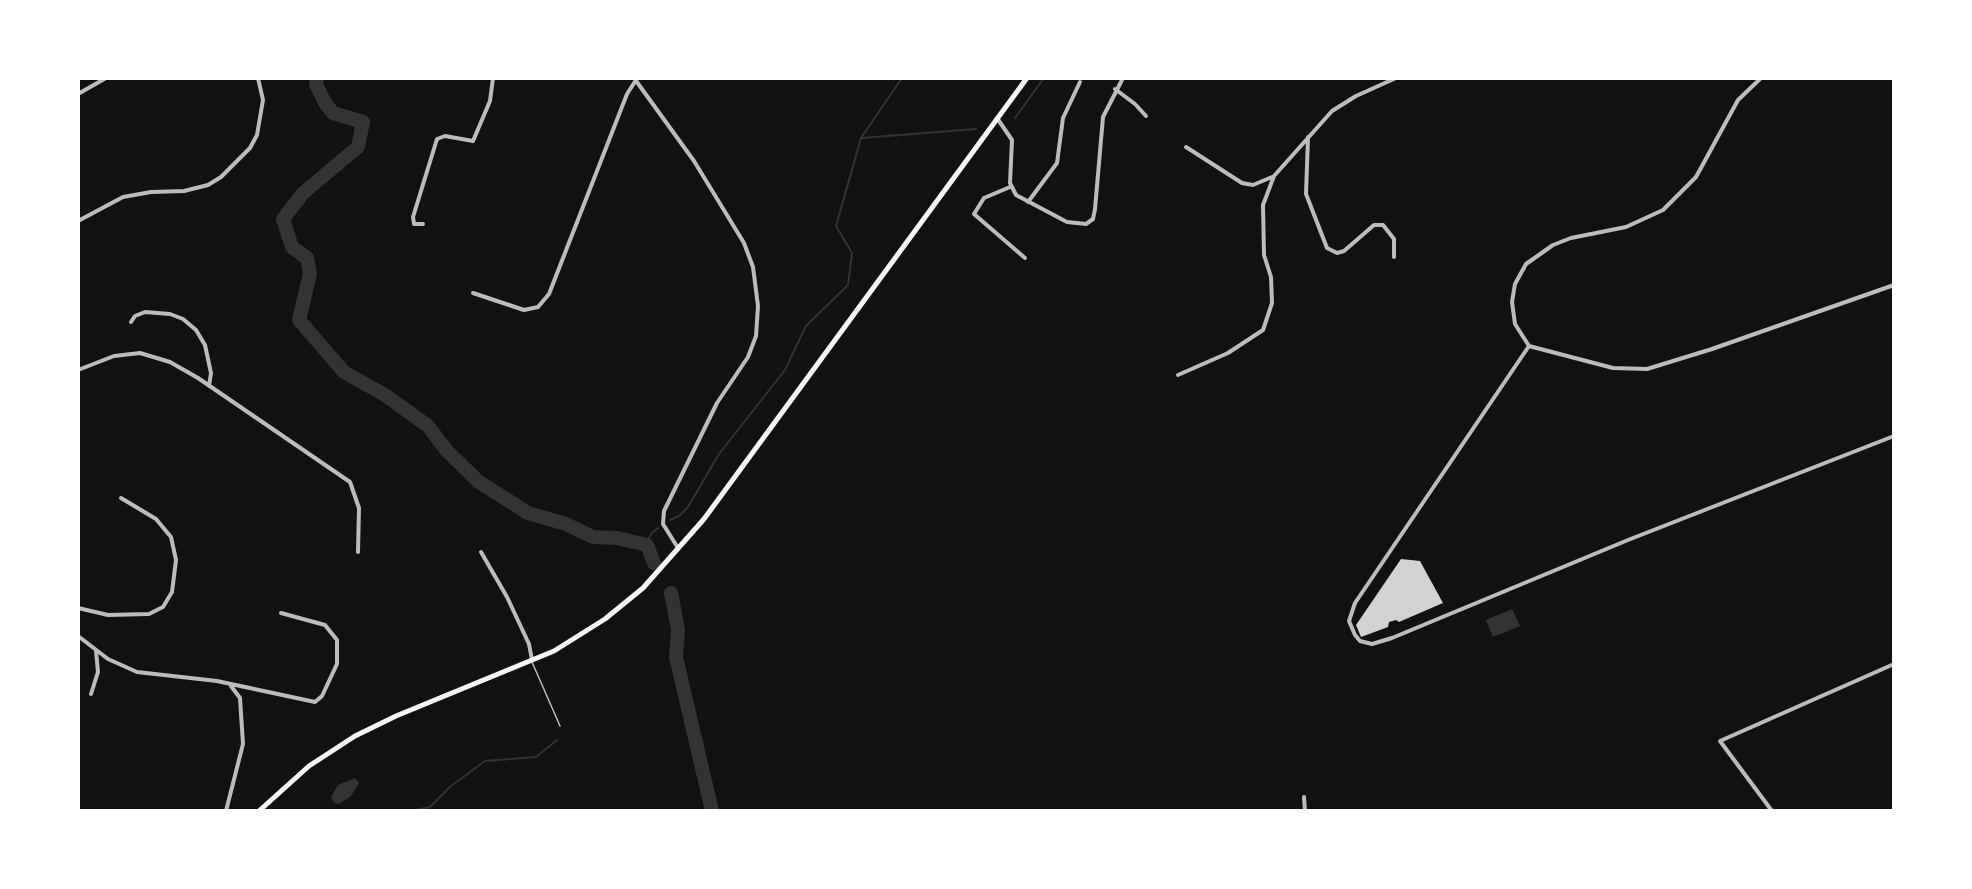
<!DOCTYPE html>
<style>
body{margin:0}
#map{position:relative;width:1972px;height:889px;overflow:hidden;background:#111;font-family:Commissioner,sans-serif}
canvas{display:block}
.frame{position:absolute;inset:0;border:80px solid #fff;pointer-events:none}
</style>
<div id="map">
<canvas width="1972" height="889"></canvas>
<div class="frame"></div>
</div>
<script>
const ctx = document.querySelector('canvas').getContext('2d');
ctx.lineJoin = 'round';
function paint(path, color) {
  ctx.fillStyle = color;
  ctx.fill(path, 'evenodd');
}
function toPath(rows) {
  const path = new Path2D();
  for (const r of rows) {
    path.moveTo(r[0], r[1]);
    for (let i = 2; i < r.length; i += 2) path.lineTo(r[i], r[i + 1]);
  }
  return path;
}
function stroke(path, color, width, dash) {
  ctx.strokeStyle = color;
  ctx.lineWidth = width;
  ctx.lineCap = dash ? 'butt' : 'round';
  ctx.setLineDash(dash || []);
  ctx.stroke(path);
}
paint(toPath([
 [1512,609,1520,626,1493,637,1486,620],
 [355,778,359,784,350,797,339,804,334,803,331,797,338,785]
]), '#333');
stroke(toPath([
 [1015,118,1044,78],
 [862,138,976,129],
 [299,320,302,320],
 [670,520,679,516,688,507,719,454,785,370,806,326,848,285,852,253,836,226,861,138,902,78],
 [645,544,652,533,658,528],
 [675,677,682,674],
 [411,811,430,807,451,786,485,761,536,757,557,740]
]), '#333', 2);
stroke(toPath([
 [317,78,316,84,324,101,333,113,363,122,358,147,303,193,283,219,292,247,307,258,310,274,299,320,344,372,385,395,428,426,447,451,479,482,528,513,566,524,593,537,617,538,647,545,654,563],
 [671,593,678,630,676,657,712,811]
]), '#333', 14);
paint(toPath([
 [1401,559,1420,561,1443,603,1399,622,1396,620,1389,622,1388,627,1361,637,1356,625]
]), '#d3d3d3');
stroke(toPath([
 [532,662,560,726]
]), '#bcbcbc', 1.5);
stroke(toPath([
 [634,78,694,161,744,243,753,267,758,306,756,336,748,357,717,403,664,511,663,524,678,548],
 [1115,89,1135,104,1146,116],
 [78,94,106,78],
 [997,118,1012,140,1010,183,1016,195,1067,222,1086,224,1093,219,1095,209,1103,117,1123,78],
 [1308,137,1306,194,1327,248,1337,253,1344,251,1374,225,1383,225,1394,239,1394,257],
 [1186,147,1242,183,1253,185,1272,177],
 [1010,187,984,198,974,214,1025,258],
 [1028,202,1057,163,1063,118,1080,82],
 [78,221,123,197,151,192,184,191,208,185,221,177,250,148,257,135,263,100,258,78],
 [423,224,414,224,413,217,437,139,445,136,473,141,490,101,493,78],
 [473,293,524,310,538,307,549,294,627,94,636,80],
 [131,322,135,316,145,312,170,314,183,319,196,330,205,345,211,373,209,386],
 [1529,346,1355,603,1349,621,1355,635,1360,641,1372,644,1392,638,1628,540,1894,436],
 [1529,346,1515,324,1512,302,1515,284,1526,264,1553,245,1571,238,1626,227,1663,210,1696,177,1738,100,1761,78],
 [1529,346,1613,368,1647,369,1712,349,1894,285],
 [78,370,114,356,140,353,170,362,198,378,350,482,359,508,358,552],
 [1178,375,1228,353,1263,330,1272,303,1271,277,1264,255,1263,205,1274,176,1332,111,1356,96,1396,78],
 [481,552,507,597,529,644,532,660],
 [78,608,108,615,149,614,163,607,172,592,176,560,171,537,156,519,121,498],
 [78,636,108,659,137,672,217,681,315,702,322,696,337,664,337,640,325,625,281,613],
 [91,694,98,672,96,651],
 [1304,797,1305,811],
 [226,811,243,744,240,698,231,686],
 [1772,811,1720,741,1894,664]
]), '#bcbcbc', 4);
stroke(toPath([
 [259,811,309,766,355,736,396,716,554,651,605,619,643,588,704,519,1027,78]
]), '#f5f5f5', 5);
</script>
